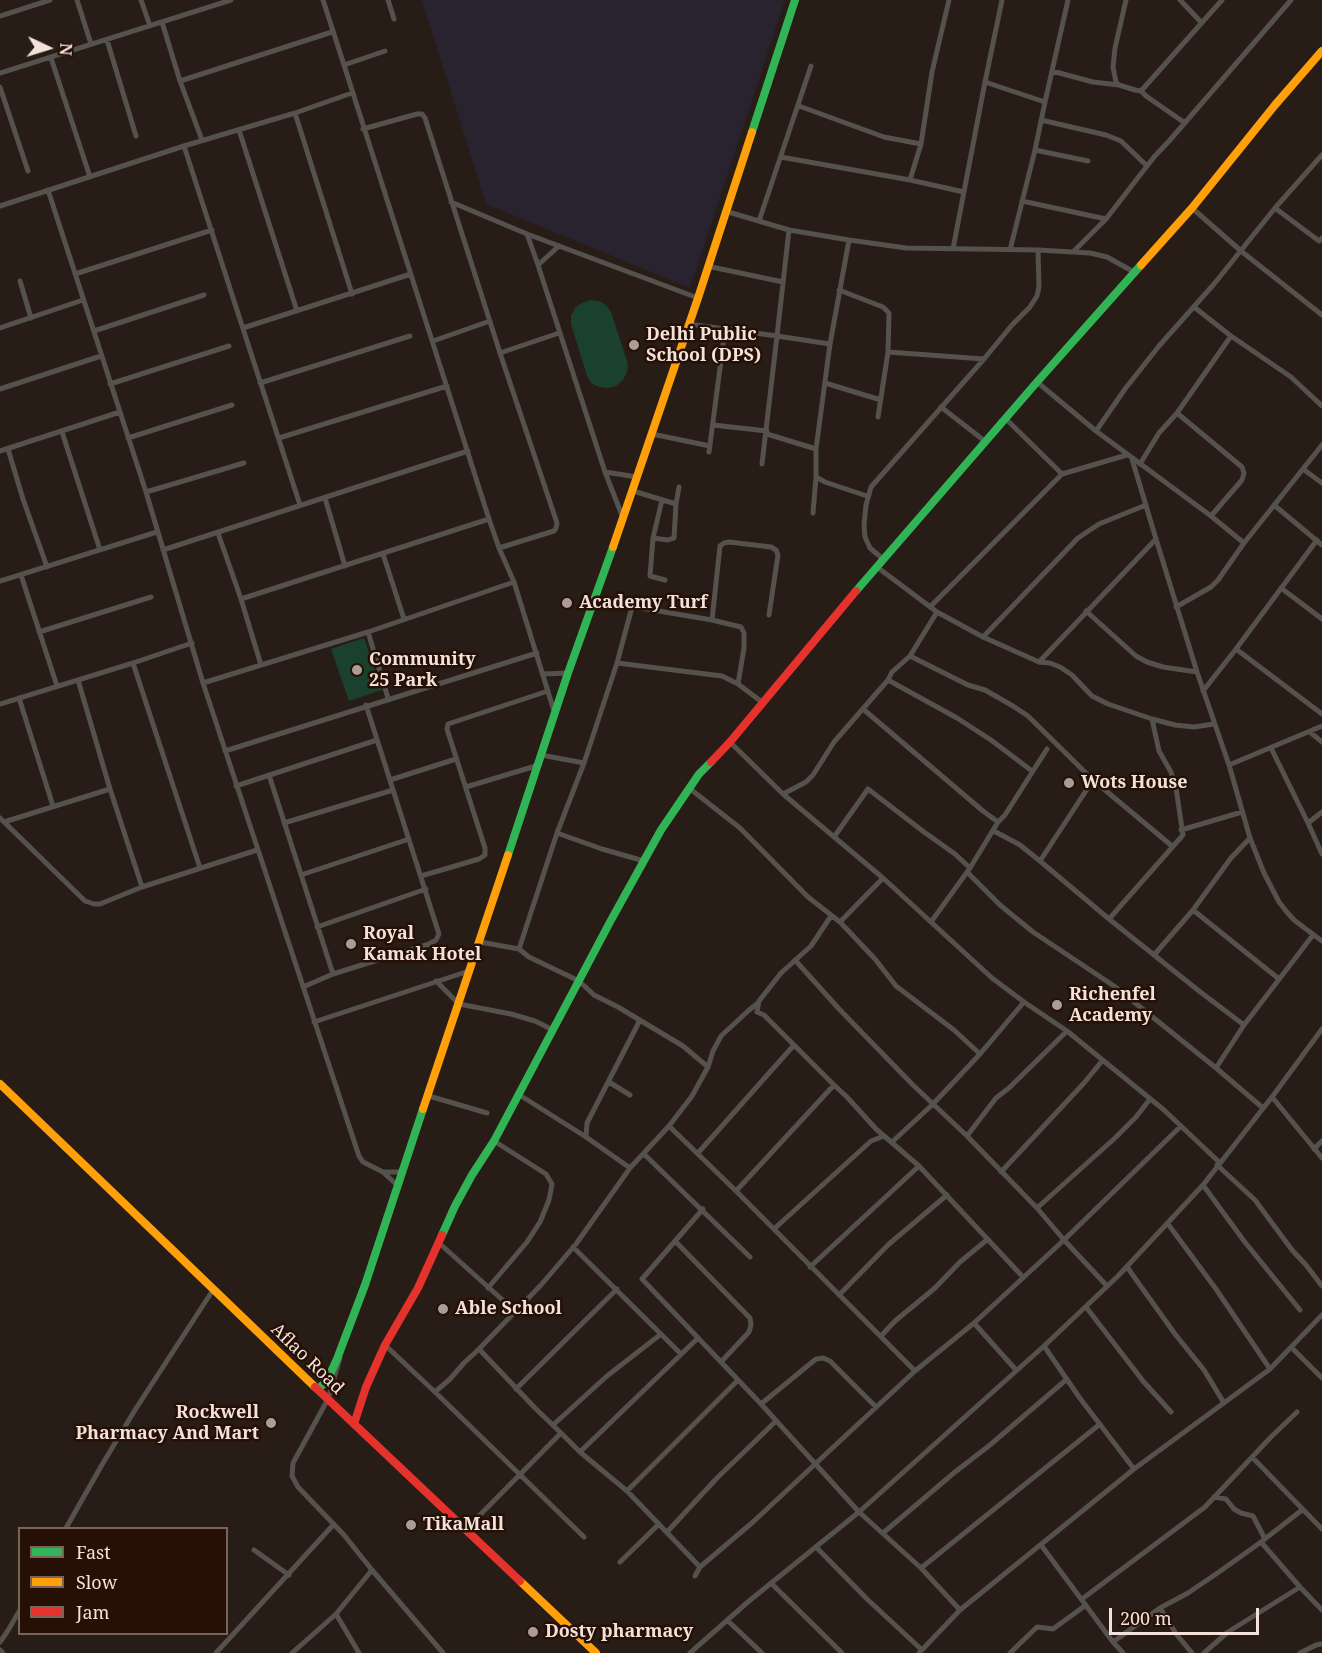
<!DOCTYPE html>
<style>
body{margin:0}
#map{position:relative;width:1322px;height:1653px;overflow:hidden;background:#281c17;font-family:"Noto Serif",serif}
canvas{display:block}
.legend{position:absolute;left:18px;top:1527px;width:210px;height:108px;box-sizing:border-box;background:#261006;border:2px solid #78645b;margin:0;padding:8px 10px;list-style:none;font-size:18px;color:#f2e2da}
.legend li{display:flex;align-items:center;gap:12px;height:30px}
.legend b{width:30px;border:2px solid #78645b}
.north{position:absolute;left:18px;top:18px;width:60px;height:60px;-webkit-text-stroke:4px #261006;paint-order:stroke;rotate:94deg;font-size:16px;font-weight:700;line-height:24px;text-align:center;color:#f2e2da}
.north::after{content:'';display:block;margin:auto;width:21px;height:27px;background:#f2e2da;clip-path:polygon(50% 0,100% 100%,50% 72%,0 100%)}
.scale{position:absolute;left:1109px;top:1608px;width:150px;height:27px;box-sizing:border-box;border:3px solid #f2e2da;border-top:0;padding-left:8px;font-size:18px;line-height:21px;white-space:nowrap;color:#f2e2da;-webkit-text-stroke:4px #261006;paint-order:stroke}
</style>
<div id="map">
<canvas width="1322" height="1653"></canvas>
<ul class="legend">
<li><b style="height:8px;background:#30b455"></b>Fast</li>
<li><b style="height:8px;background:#ff9f0a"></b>Slow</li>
<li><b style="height:8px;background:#e5322d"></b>Jam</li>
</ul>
<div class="north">N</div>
<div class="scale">200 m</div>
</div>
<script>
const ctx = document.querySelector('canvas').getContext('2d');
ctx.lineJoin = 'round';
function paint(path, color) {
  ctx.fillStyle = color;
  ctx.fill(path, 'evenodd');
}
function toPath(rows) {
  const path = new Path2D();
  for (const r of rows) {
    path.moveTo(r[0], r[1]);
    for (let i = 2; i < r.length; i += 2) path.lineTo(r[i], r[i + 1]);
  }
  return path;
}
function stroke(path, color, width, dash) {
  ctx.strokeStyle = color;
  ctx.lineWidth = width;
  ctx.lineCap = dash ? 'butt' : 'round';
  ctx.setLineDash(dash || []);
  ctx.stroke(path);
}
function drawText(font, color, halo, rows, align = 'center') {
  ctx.font = font + ' "Noto Serif",serif';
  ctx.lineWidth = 5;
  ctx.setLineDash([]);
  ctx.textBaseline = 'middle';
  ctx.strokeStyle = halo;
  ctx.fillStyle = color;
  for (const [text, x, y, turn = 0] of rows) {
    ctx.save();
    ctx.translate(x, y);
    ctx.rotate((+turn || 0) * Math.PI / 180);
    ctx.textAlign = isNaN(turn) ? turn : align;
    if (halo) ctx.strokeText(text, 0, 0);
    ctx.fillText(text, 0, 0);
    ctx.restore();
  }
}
paint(toPath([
 [422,0,785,0,690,288,486,204]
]), '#292330');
paint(toPath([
 [590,300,599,301,606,305,611,312,628,364,627,372,623,380,616,386,608,388,599,387,591,383,587,376,571,324,571,316,575,308,582,303],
 [364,638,382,690,349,701,331,649]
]), '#1a412d');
stroke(toPath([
 [77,0,91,44],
 [141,0,150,26],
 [323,0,344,65,385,51],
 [388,0,394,19],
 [1002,0,985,82,1045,102,1068,0],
 [1126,0,1115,48,1113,67,1116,82,1119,85,1135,90,1141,91,1146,96,1185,123],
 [1180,0,1201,22],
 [0,16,50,0],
 [162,22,180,81,202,140],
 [107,40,136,136],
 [51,58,90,177],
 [344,65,489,519,499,548,514,582,554,711],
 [1052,71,1093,82,1119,85],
 [0,73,231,0],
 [180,81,332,32],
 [0,87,28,171],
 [1141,91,1222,0],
 [799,106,884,137,921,144],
 [295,113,352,294],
 [1041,120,1106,135,1121,141,1146,165],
 [363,129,417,114,422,114,425,118,500,353,557,523,556,528,554,531,499,548],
 [239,130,297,311],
 [184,146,295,113,352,93],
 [1035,150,1088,161],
 [781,157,910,180,964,192],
 [910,180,921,144,932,72,949,0],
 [48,190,146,492,203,683,359,1156,363,1162,383,1172,398,1186],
 [1022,201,1106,219],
 [451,202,527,234,698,298],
 [0,206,184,146,300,505],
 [1192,208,1241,251,1322,315],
 [1275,208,1319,241,1322,238],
 [725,211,789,230,777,336,830,344],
 [759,221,811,66],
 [789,230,849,240,830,344,816,449,816,477,813,513],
 [527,234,538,265,559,246],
 [849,240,906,248,1038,250,1090,253,1107,257,1134,272],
 [953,249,985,82],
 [1010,250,1035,150,1045,102],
 [1074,251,1106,219,1154,157,1170,140,1291,0],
 [538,265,605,472,623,518],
 [707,266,783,282],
 [75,274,212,230],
 [20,281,31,318],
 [839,290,883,307,889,313,888,352,878,417],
 [1194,307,1231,336,1291,377,1322,406],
 [688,324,777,336,762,464],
 [0,328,83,300],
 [243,328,411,274],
 [94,331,204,295],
 [433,341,490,321],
 [888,352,984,359],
 [500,353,559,333],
 [1037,382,1096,431,1211,516,1244,543],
 [260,383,410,336],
 [825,383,881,400],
 [110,384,229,346],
 [0,389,101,356],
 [941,407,986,442],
 [1177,413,1242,467,1244,473,1242,480,1211,516],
 [1006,419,1062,474],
 [713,425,767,431],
 [1096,431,1125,389,1159,346,1214,284,1275,208,1322,155],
 [62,432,100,550],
 [652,434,710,446],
 [767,434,816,449],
 [128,438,232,405],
 [279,438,447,386],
 [8,449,23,499,47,567],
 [0,451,120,412],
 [709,452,725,330],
 [1140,464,1159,433,1177,413,1231,336],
 [1303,469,1322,483],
 [605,472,637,477],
 [816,477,825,482,867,496],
 [633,491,676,504,674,538,668,540,653,538,650,576,665,580],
 [146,492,244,463],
 [325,498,345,566],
 [676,504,679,487],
 [1274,505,1322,545],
 [218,533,241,599],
 [653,538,662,500],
 [1156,539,1197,672,1229,765,1250,838,1264,873,1279,902,1286,911,1294,920,1322,941],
 [163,550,468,451],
 [383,554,404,619],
 [883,559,870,548,865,537,864,525,866,505,871,487,984,359,1012,325,1030,307,1037,296,1039,287,1038,250],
 [877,567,937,612,983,637,1039,662,1050,663,1060,667,1072,675,1092,696,1108,704,1152,719,1175,725,1194,727,1214,724],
 [21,575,57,686],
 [0,581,157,532],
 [1281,588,1322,619],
 [594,600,712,620,741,627,744,633,744,648,738,684],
 [930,607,1062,474,1127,455],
 [1176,607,1211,587,1218,580,1244,543,1322,445],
 [1086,611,1136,656,1147,662,1163,667,1197,672],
 [712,620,720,546,724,543,729,542,771,547,776,550,778,555,769,615],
 [39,632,151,597],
 [368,632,388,698],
 [983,637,1078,538,1099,524,1146,505],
 [1236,649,1322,714],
 [910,656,968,685,985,690,1013,706,1028,716,1093,780,1172,846],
 [1039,662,1156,539,1132,459],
 [133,663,200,868],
 [617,663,722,676,738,684,762,702],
 [261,665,241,599,489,519],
 [543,674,568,673],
 [78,680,110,789,142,887],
 [888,680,957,718,991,740,1032,771],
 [203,683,368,632,514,582],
 [1203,691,1236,649,1317,540],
 [19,698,53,806],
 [0,704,133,663,192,643],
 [863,709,983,811,998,822],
 [1310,732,1322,742],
 [730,742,783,794,883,878,992,978,1024,1002,1067,1031,1164,1110,1219,1162],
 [1271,748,1308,823,1322,812],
 [225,751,537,653],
 [584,763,617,663,632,607],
 [1229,765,1322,726],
 [269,775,333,974],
 [390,780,456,759],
 [236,786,377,740],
 [466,787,539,765],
 [689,788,740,828,808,897,840,922,875,959,896,986,954,1030,980,1054],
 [783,794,806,782,813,775,834,742,888,680,892,672,910,656,937,612],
 [0,818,85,901,94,904,100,904,142,887,257,850],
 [4,822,110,789],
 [284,823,393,790],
 [1308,823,1322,854],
 [1181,830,1242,812],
 [994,831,1020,845,1040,861,1109,919,1199,991,1244,1025],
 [557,833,602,849,644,861],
 [834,837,868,789,924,832,955,854,970,868],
 [1040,861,1093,780],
 [967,872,1000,905,1033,932,1114,986,1216,1068,1263,1108],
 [301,875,409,839],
 [421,876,479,859,485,855,485,848,447,729,448,724,548,691],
 [1193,910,1279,979],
 [831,916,811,946,781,973,759,1001,757,1012,764,1015,834,1085],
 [1109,919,1183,835,1176,788,1171,772,1159,751,1152,719],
 [840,922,883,878],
 [931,922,970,868,998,822,1005,815,1047,749],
 [317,927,426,889],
 [480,942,519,949,529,957,579,981,594,995,618,1007,683,1046,708,1067],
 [519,949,557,833,584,763,541,755],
 [1154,955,1193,910,1231,858,1250,838],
 [795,960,840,1010,913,1085,967,1136,1037,1208,1064,1240,1107,1286],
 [436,981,459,1004,511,1014,535,1021,553,1030],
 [303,987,333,974,429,944,436,940,439,934,366,705],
 [314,1022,469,971],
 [1216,1068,1244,1025,1313,935],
 [609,1082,630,1095],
 [518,1094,586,1137,630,1168],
 [429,1096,487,1113],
 [1272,1097,1322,1158],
 [669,1126,736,1191,915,1371],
 [967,1136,996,1098,1009,1088,1067,1031],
 [586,1137,587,1123,640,1020],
 [892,1142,933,1104,980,1054,1024,1002],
 [1314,1149,1322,1141],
 [698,1153,794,1045],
 [644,1154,750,1257],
 [1217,1165,1255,1200,1292,1250,1306,1265,1322,1286],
 [383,1172,403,1172],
 [1001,1172,1084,1083,1102,1061],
 [1203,1185,1244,1241,1300,1310],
 [736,1191,834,1085,847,1097,876,1129,919,1166,1023,1277],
 [1037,1208,1115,1138,1136,1117,1150,1099],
 [703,1209,642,1279,761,1404,859,1512,921,1568,960,1610],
 [1168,1224,1216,1289,1270,1369],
 [774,1229,871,1141,884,1136],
 [675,1241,750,1318,751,1325,749,1332,721,1362],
 [439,1243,516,1312],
 [573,1247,681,1354],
 [810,1267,919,1166],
 [1127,1267,1175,1334,1204,1370,1224,1403],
 [488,1288,527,1242,540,1222,549,1200,552,1184,546,1174,494,1141],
 [839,1295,889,1244,947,1195],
 [1086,1307,1143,1381,1171,1412],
 [974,1323,1016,1370],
 [881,1336,895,1321,935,1288,960,1262,988,1239],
 [385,1345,435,1392,450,1379,464,1363,479,1349,535,1408,561,1433,465,1530],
 [1044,1346,1079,1397,1134,1469],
 [1292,1348,1322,1378],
 [479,1349,541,1285,576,1244,630,1168,669,1126,692,1096,708,1067,713,1051,721,1036,748,1011,758,1003],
 [340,1358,328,1399,293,1463,292,1476,298,1487,344,1535,372,1570,443,1653],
 [516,1389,617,1289],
 [435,1392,584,1537],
 [761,1404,816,1359,823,1358,830,1361,876,1407],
 [553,1425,607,1376,661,1334],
 [561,1433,580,1452,627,1491,700,1567,753,1522,915,1371,974,1323,1064,1240,1181,1126],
 [580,1452,698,1338],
 [1252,1457,1322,1529],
 [627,1491,738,1380],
 [1214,1497,1226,1499,1234,1509,1241,1513,1253,1516,1265,1539],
 [66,1528,103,1463,135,1410,213,1290],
 [667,1532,717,1478,776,1421],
 [883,1533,955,1472,990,1445,1067,1379],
 [1261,1542,1300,1587,1322,1610],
 [1041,1545,1113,1642,1123,1653],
 [816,1547,867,1599,922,1650],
 [254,1550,289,1575],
 [620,1562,659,1524],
 [921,1568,1100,1424],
 [695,1576,700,1567],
 [772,1584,842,1653],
 [1082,1599,1205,1507,1270,1438,1297,1412],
 [1160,1608,1177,1635,1192,1653],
 [336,1614,359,1653],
 [727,1620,762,1653],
 [0,1642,7,1632,20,1610],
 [1113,1642,1160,1608,1188,1593,1219,1572,1261,1542,1302,1510],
 [0,1650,3,1653],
 [216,1653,334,1524],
 [292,1653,336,1614,372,1570],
 [690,1653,749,1601,859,1512,1044,1346,1118,1276,1203,1185,1272,1097,1322,1029],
 [919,1653,960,1610,1134,1469,1270,1369,1322,1315],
 [1010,1653,1037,1627,1053,1629,1086,1605],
 [1204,1653,1228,1632,1300,1587],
 [1300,1653,1316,1645,1322,1644]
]), '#55514c', 5);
stroke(toPath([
 [752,132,795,0],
 [856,591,1037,382,1141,265],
 [508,855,568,673,613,547],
 [442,1235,455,1206,472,1175,494,1141,610,922,661,830,699,774,711,762],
 [318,1389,327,1381,337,1359,365,1285,423,1109]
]), '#30b455', 8);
stroke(toPath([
 [1141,265,1192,208,1275,105,1322,51],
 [613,547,698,298,752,132],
 [0,1084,315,1387],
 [423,1109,508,855],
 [520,1581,596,1653]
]), '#ff9f0a', 8);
stroke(toPath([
 [711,762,730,742,856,591],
 [315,1387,520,1581],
 [354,1424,366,1387,385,1345,418,1288,442,1235]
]), '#e5322d', 8);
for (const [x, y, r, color] of [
 [634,345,6,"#ab9d96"],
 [567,603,6,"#ab9d96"],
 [357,670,6,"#ab9d96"],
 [1069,783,6,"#ab9d96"],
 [351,944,6,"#ab9d96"],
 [1057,1005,6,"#ab9d96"],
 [443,1309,6,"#ab9d96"],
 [271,1423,6,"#ab9d96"],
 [411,1525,6,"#ab9d96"],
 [533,1632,6,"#ab9d96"]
]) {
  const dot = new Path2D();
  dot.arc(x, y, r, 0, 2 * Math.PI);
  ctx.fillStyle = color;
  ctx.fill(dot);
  stroke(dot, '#261006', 2);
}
drawText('bold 18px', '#f2e2da', '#261006', [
 ["Delhi Public",646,335],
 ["School (DPS)",646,356],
 ["Academy Turf",579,603],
 ["Community",369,660],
 ["25 Park",369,681],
 ["Wots House",1081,783],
 ["Royal",363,934],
 ["Kamak Hotel",363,955],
 ["Richenfel",1069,995],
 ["Academy",1069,1016],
 ["Able School",455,1309],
 ["Rockwell",259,1413,"right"],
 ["Pharmacy And Mart",259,1434,"right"],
 ["TikaMall",423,1525],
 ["Dosty pharmacy",545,1632]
], 'left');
drawText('18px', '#f2e2da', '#261006', [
 ["Aflao Road",307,1359,44]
]);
</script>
